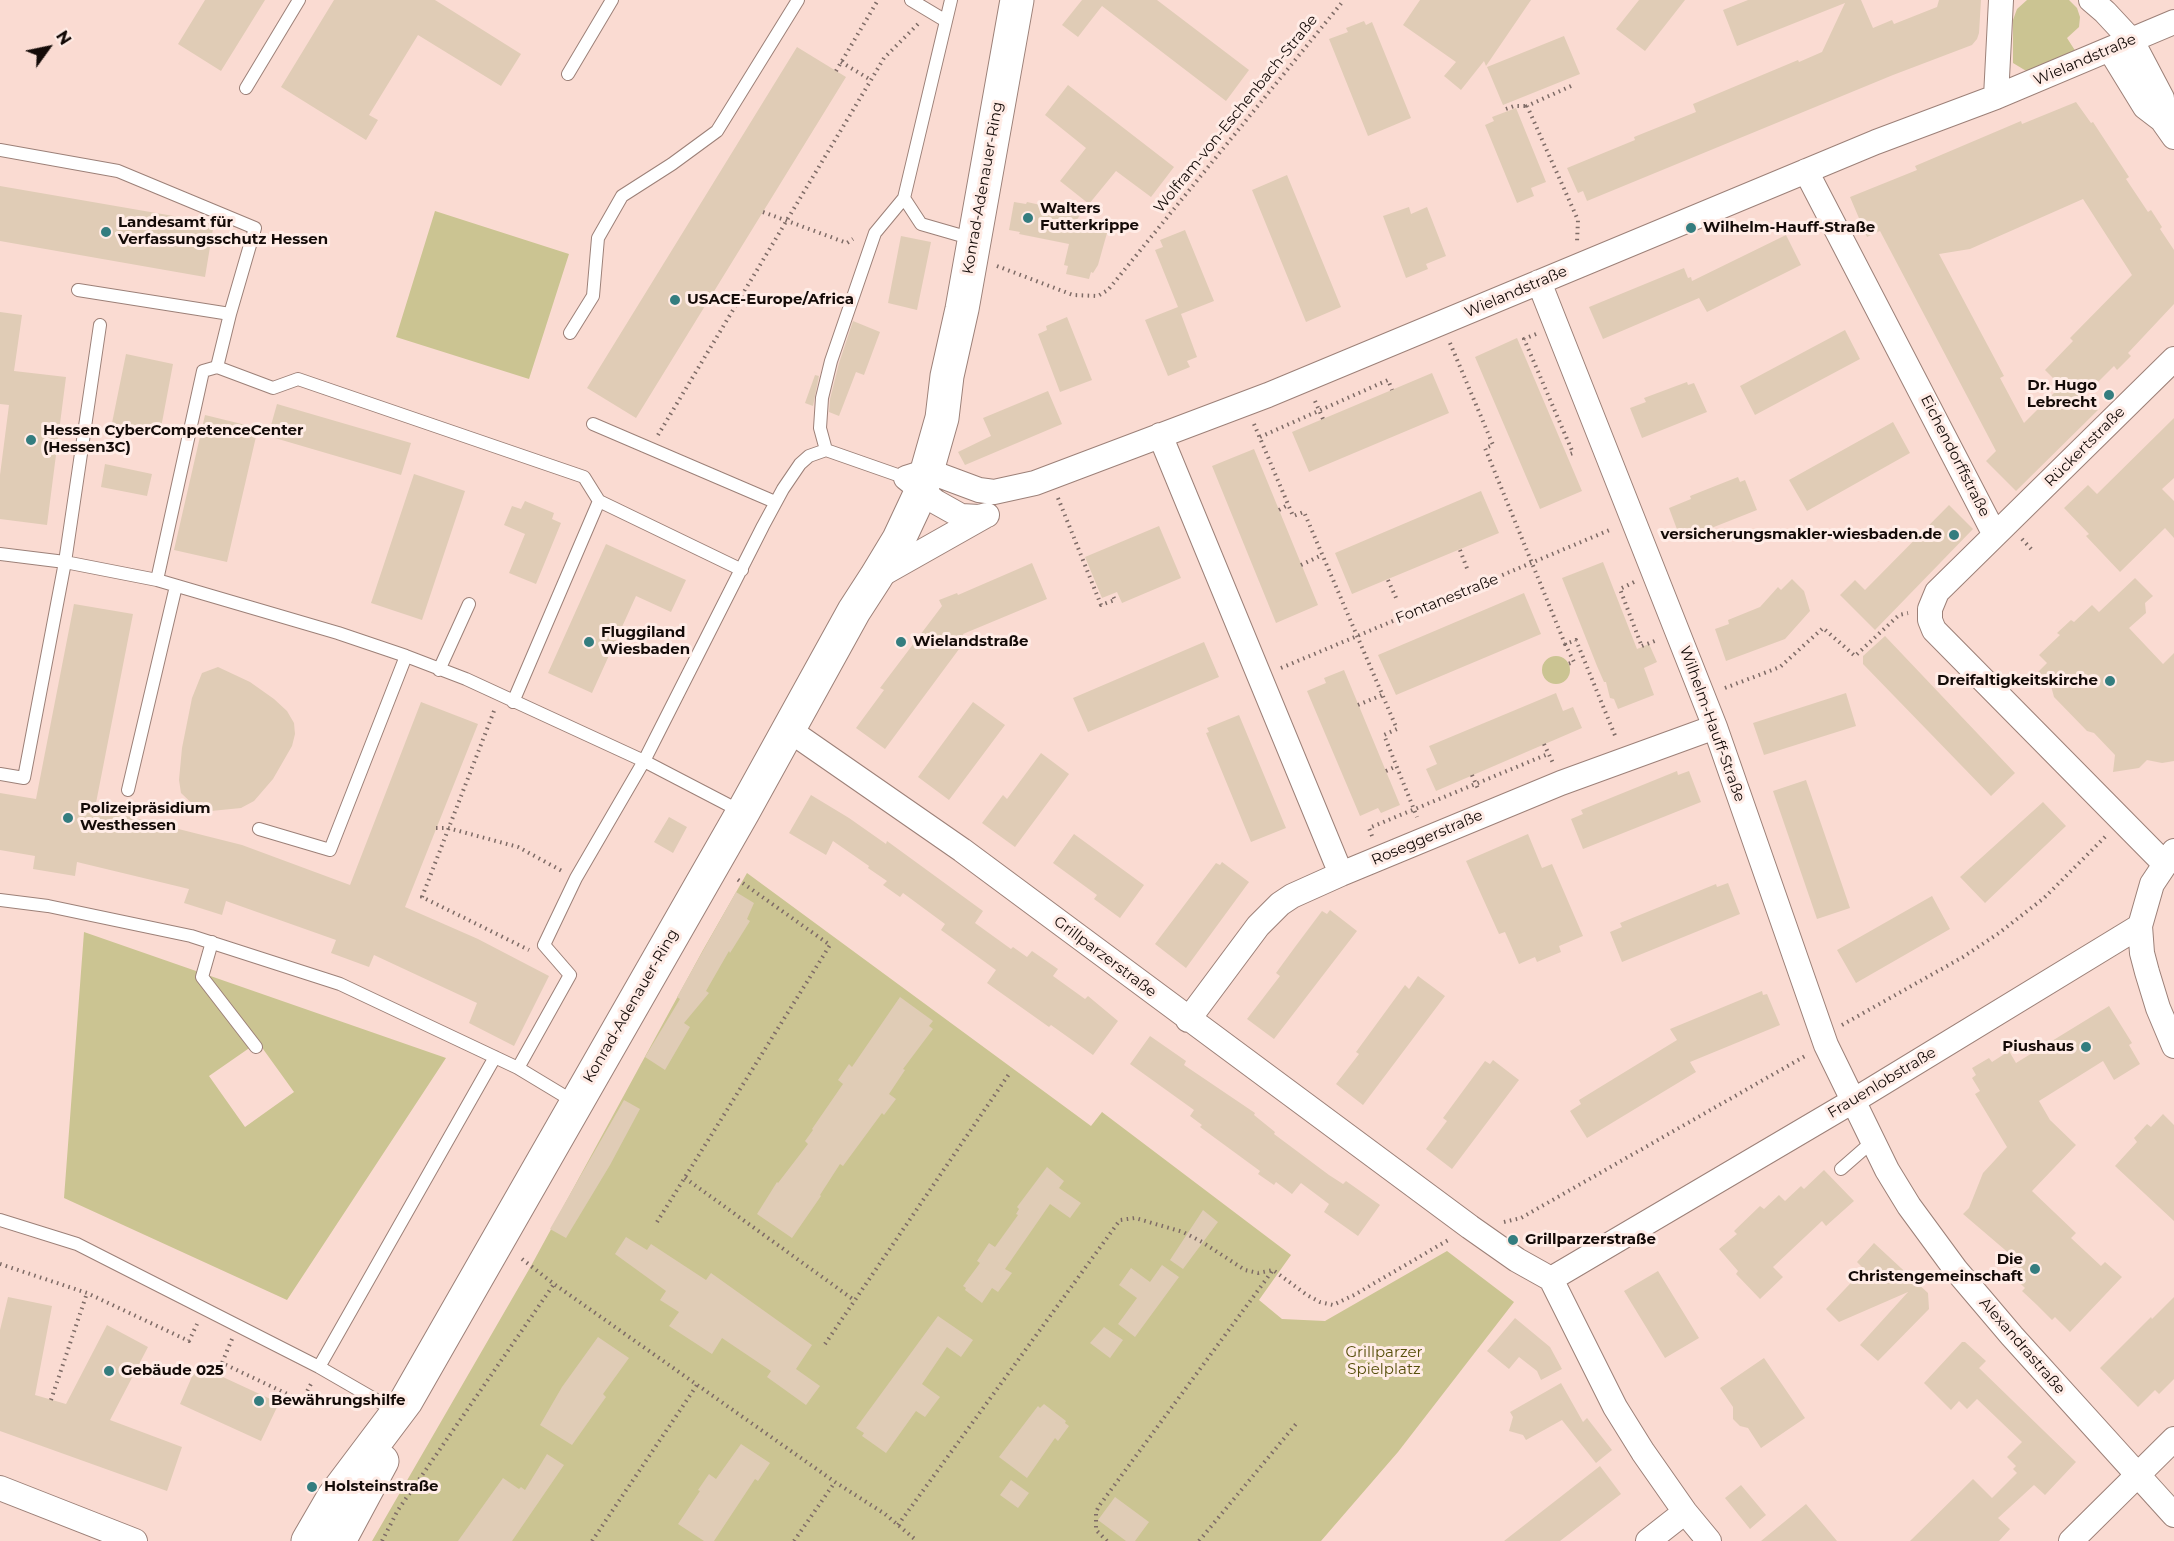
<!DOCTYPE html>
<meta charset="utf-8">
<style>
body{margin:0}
#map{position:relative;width:2174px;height:1541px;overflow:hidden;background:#fadbd2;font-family:Montserrat,sans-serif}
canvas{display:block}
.north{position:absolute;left:18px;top:18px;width:60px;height:60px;-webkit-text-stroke:4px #ffece6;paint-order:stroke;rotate:57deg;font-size:16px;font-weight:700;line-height:24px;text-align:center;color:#140b08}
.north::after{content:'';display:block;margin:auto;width:21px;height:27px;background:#140b08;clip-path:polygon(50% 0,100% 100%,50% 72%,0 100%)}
</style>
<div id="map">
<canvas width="2174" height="1541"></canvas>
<div class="north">N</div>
</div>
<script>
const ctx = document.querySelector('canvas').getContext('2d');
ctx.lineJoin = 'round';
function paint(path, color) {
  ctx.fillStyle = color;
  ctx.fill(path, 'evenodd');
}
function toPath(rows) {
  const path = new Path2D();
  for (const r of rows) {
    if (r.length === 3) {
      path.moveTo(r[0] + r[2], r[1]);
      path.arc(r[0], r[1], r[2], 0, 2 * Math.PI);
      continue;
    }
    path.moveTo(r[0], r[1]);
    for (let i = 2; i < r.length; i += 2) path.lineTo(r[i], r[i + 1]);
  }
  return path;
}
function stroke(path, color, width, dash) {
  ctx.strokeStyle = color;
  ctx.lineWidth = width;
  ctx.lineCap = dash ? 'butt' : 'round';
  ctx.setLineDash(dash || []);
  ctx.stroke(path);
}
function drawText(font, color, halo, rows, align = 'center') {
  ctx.font = font + ' Montserrat,sans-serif';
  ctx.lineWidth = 6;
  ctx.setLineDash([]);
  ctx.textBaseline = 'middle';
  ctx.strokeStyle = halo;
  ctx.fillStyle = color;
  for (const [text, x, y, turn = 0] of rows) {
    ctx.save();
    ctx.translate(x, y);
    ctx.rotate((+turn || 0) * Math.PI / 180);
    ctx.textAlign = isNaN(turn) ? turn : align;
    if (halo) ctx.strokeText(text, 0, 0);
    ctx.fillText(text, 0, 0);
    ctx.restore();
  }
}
paint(toPath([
 [2027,0,2069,0,2077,8,2080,17,2079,27,2067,38,2076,52,2028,72,2013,63,2013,20,2017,9],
 [435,211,569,254,529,379,396,337],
 [1556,670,14],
 [747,873,1091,1126,1102,1112,1291,1255,1259,1300,1282,1319,1325,1321,1447,1251,1514,1302,1398,1452,1321,1541,372,1541,531,1266,703,950],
 [84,932,446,1058,287,1300,64,1198],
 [258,1042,294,1092,245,1127,209,1076]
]), '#cbc492');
paint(toPath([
 [205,0,265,0,221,71,178,44],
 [334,0,435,0,521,54,501,86,418,35,369,115,378,120,366,140,281,87],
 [1082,0,1157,0,1249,70,1226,101,1102,6,1078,37,1062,25],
 [1420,0,1531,0,1486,66,1484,61,1461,90,1444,76,1456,62,1403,25],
 [1639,0,1685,0,1645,51,1616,29],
 [1748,0,1861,0,1873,28,1892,20,1894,24,1937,7,1939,0,1981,0,1979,33,1977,39,1972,45,1893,75,1587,201,1583,191,1578,193,1567,168,1635,140,1634,137,1696,112,1693,104,1798,60,1799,62,1822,52,1845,3,1737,46,1723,10],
 [1364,21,1366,25,1372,22,1411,118,1368,136,1329,39,1348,32,1346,28],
 [1564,36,1580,74,1503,105,1487,67],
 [797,47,846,77,636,418,587,388],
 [1068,85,1174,167,1151,197,1116,171,1089,204,1060,181,1086,148,1045,115],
 [2076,102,2091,123,2093,122,2129,177,2126,179,2148,212,2151,210,2162,227,2160,229,2174,250,2174,304,2128,353,2131,356,2117,370,2114,366,2085,395,2098,410,2016,491,1986,461,1996,451,1880,231,1867,237,1850,197,1917,170,1915,166,2021,121,2022,124],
 [2083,199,2132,275,2070,338,2073,341,2045,370,2061,386,2024,423,2000,378,2004,376,1939,254,1970,249],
 [1516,108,1546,182,1531,188,1534,196,1517,203,1485,125,1494,121,1492,117],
 [1287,175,1341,307,1306,322,1252,190],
 [0,186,214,223,205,277,0,241],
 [1014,202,1026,204,1027,202,1081,214,1073,225,1107,233,1098,265,1093,273,1091,272,1089,279,1066,274,1068,266,1064,265,1069,244,1019,234,1020,232,1009,230],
 [1409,207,1411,214,1427,207,1446,256,1426,264,1428,269,1406,278,1383,216],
 [1185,230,1214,301,1181,314,1197,357,1187,361,1190,367,1168,376,1145,320,1178,307,1155,250,1163,247,1160,240],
 [1786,235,1801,265,1707,312,1699,298,1603,339,1589,307,1684,268,1688,278,1691,277,1692,281],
 [901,236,931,242,917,310,888,303],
 [0,312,22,315,14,371,66,377,47,525,0,519,0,475,9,405,0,404],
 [1067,317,1092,380,1060,392,1038,334,1047,330,1046,326],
 [853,321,880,332,864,375,856,372,839,416,829,412,830,399,839,363],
 [1845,330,1860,359,1755,415,1740,386],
 [1517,338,1582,491,1540,509,1475,357],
 [126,354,173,364,160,433,112,423],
 [1432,373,1449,413,1309,472,1292,432],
 [815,375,819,376,813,406,805,403],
 [1687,382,1688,385,1694,383,1707,412,1642,438,1630,408,1646,402,1644,398],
 [1048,391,1062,424,965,465,958,452,991,436,983,418],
 [277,404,411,443,401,475,268,436],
 [205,415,258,428,227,562,174,550],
 [2174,418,2174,478,2162,489,2174,501,2174,538,2165,528,2120,572,2086,536,2089,534,2064,508,2088,485,2097,494],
 [1893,422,1910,453,1807,511,1789,480],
 [1254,449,1318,605,1276,623,1212,466],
 [105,464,152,474,147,496,101,487],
 [414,474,465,491,422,620,371,603],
 [1738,477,1740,482,1745,480,1757,510,1681,540,1669,508,1691,499,1690,496],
 [1481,491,1499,533,1352,594,1335,553],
 [525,501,554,513,552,519,561,523,536,584,509,573,525,534,504,525,512,506,521,509],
 [1949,505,1973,529,1875,630,1840,595,1855,580,1865,590],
 [1159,526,1181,578,1122,603,1117,592,1102,598,1085,557],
 [606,544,686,580,671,612,636,596,592,693,548,673],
 [1603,562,1637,649,1649,644,1657,662,1644,668,1654,695,1618,709,1614,699,1610,698,1606,682,1604,682,1597,666,1562,578],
 [1032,563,1047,599,963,634,965,641,885,749,856,728,884,690,880,688,942,606,939,600,957,593,958,595],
 [2135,578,2153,596,2145,603,2146,613,2129,628,2163,664,2174,653,2174,761,2162,763,2147,760,2139,768,2113,772,2115,755,2094,733,2087,731,2054,697,2051,686,2038,672,2047,663,2039,655,2060,635,2057,633,2071,620,2074,622,2092,605,2099,612],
 [1792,579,1804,591,1810,611,1785,639,1726,661,1715,629,1729,624,1728,620,1760,607,1778,587,1781,590],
 [1524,593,1541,634,1396,695,1378,655],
 [74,604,133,614,95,808,242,845,350,885,421,702,478,724,405,907,478,939,549,976,514,1046,469,1023,477,1003,374,955,369,967,331,953,336,940,226,901,222,915,184,903,189,889,77,862,75,876,33,869,35,856,0,850,0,793,36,799],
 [1885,636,2015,773,1991,796,1863,664,1863,656],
 [1204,642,1219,677,1088,732,1073,698],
 [218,667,250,682,274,699,287,711,294,723,295,734,292,746,273,779,254,801,241,808,201,812,181,793,179,780,182,748,192,698,202,673],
 [1344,670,1400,805,1381,813,1378,808,1360,816,1307,691,1326,683,1324,678],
 [1556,693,1563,711,1573,707,1582,728,1436,791,1426,769,1437,764,1429,746],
 [1846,693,1856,726,1764,755,1753,723],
 [973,702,1005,725,949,800,918,777],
 [1239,715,1286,828,1251,842,1206,733,1209,732,1207,728],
 [1041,753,1069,774,1015,847,982,823,1003,795,1007,799],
 [1677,771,1678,775,1689,771,1701,802,1583,849,1571,819,1583,814,1581,810],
 [1806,780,1850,908,1817,919,1773,791],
 [811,795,849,818,886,844,887,841,983,911,975,923,1011,949,1013,947,1027,957,1032,951,1058,969,1053,976,1085,999,1088,996,1118,1021,1093,1055,1051,1025,1049,1027,987,983,996,970,941,930,945,924,903,893,900,897,883,885,887,881,868,868,869,866,833,841,826,855,789,833],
 [2043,802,2066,826,1985,903,1960,877],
 [669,817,687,827,673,853,654,842],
 [1074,834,1144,885,1120,918,1094,899,1097,895,1053,863],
 [1528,834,1542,868,1552,864,1583,936,1559,946,1561,952,1537,962,1535,957,1519,964,1505,932,1499,934,1466,861],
 [1222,862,1249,882,1186,968,1155,944,1216,863,1220,865],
 [1728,883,1740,914,1622,962,1610,932,1622,927,1620,923,1716,884,1717,887],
 [736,892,754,903,747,919,750,921,730,953,729,951,706,991,709,993,684,1023,690,1027,665,1070,645,1057,680,999,677,997],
 [1932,896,1950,929,1856,983,1837,950],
 [1330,910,1357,931,1274,1039,1247,1019,1280,976,1276,973,1295,947,1322,911,1327,914],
 [1418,976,1445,996,1363,1105,1336,1084,1359,1054,1356,1052,1405,985,1409,989],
 [1762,991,1763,995,1767,994,1780,1025,1690,1062,1696,1072,1587,1138,1570,1111,1581,1104,1579,1100,1677,1040,1670,1029],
 [900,997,933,1021,929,1026,933,1029,903,1069,905,1070,889,1094,896,1099,884,1115,882,1113,843,1166,840,1164,820,1195,821,1196,792,1238,757,1214,777,1182,778,1183,808,1144,805,1141,813,1130,812,1129,843,1084,838,1080,849,1064,852,1067],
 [2109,1006,2132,1043,2129,1045,2140,1064,2114,1080,2103,1061,2039,1101,2050,1120,2076,1145,2032,1191,2076,1233,2071,1238,2101,1266,2105,1262,2122,1277,2070,1332,2055,1317,2052,1320,2037,1305,2022,1291,2025,1288,2008,1272,2018,1261,1963,1214,1969,1208,1983,1173,2007,1147,1975,1094,1980,1091,1972,1078,1976,1075,1972,1068,1989,1058,1992,1062,2009,1051,2016,1063],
 [1150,1036,1186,1061,1184,1065,1255,1113,1254,1115,1275,1132,1274,1134,1329,1175,1343,1184,1346,1181,1380,1205,1358,1236,1324,1212,1329,1204,1301,1183,1292,1194,1276,1182,1274,1185,1258,1174,1260,1171,1200,1127,1202,1125,1190,1116,1194,1110,1130,1064],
 [1493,1060,1519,1080,1452,1169,1426,1149,1447,1121,1443,1118,1485,1061,1490,1064],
 [624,1100,640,1109,610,1165,566,1238,550,1229],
 [2163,1114,2174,1125,2174,1221,2115,1166,2137,1142,2134,1138,2147,1124,2151,1127],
 [1047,1167,1064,1181,1059,1188,1081,1203,1070,1218,1050,1204,1005,1269,1012,1273,998,1292,992,1288,982,1303,965,1290,966,1288,963,1286,980,1263,977,1261,989,1243,995,1247,1018,1215,1016,1214,1019,1209,1017,1207],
 [1824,1170,1854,1201,1826,1226,1822,1221,1773,1267,1783,1277,1760,1299,1736,1274,1738,1271,1719,1249,1737,1234,1734,1231,1760,1206,1764,1209,1779,1195,1785,1201,1801,1186,1804,1189],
 [1203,1210,1218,1222,1183,1269,1170,1260],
 [626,1237,647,1250,651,1244,706,1280,711,1273,812,1345,796,1369,820,1386,806,1405,767,1377,771,1371,722,1338,712,1354,669,1326,679,1312,660,1300,666,1291,615,1254],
 [1874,1243,1928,1293,1929,1309,1878,1361,1860,1345,1908,1292,1839,1322,1826,1309,1864,1269,1857,1262],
 [1162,1265,1179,1277,1135,1337,1118,1324,1137,1298,1119,1285,1131,1268,1150,1282],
 [1658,1271,1699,1338,1665,1358,1624,1291],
 [8,1297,52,1306,35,1395,66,1404,107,1325,148,1347,110,1420,182,1447,167,1491,0,1431,0,1330],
 [2174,1297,2174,1379,2159,1394,2155,1390,2138,1407,2100,1368,2151,1317,2152,1319],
 [938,1316,973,1340,961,1357,947,1347,922,1384,940,1397,925,1417,916,1411,886,1453,862,1436,864,1433,856,1428],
 [1515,1318,1550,1347,1562,1369,1541,1380,1537,1371,1519,1357,1509,1369,1487,1351],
 [1104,1327,1123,1340,1110,1358,1090,1343],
 [598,1337,629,1358,603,1394,606,1397,572,1445,540,1425,562,1387],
 [1962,1342,1965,1342,1986,1361,1979,1368,2076,1462,2045,1495,2034,1485,1998,1518,2010,1529,1999,1541,1910,1541,1973,1479,1992,1498,2017,1473,2013,1469,2016,1466,2007,1457,2022,1442,1977,1399,1967,1409,1959,1401,1951,1410,1924,1383],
 [1764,1358,1805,1418,1761,1448,1748,1428,1740,1426,1733,1419,1733,1407,1720,1388],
 [197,1365,279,1403,261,1441,180,1404],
 [1561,1383,1583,1422,1587,1418,1612,1450,1596,1463,1562,1420,1526,1440,1523,1435,1509,1431,1513,1417,1510,1412],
 [1044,1404,1066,1421,1065,1423,1069,1426,1058,1441,1055,1438,1027,1478,999,1457,1038,1406,1040,1408],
 [741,1444,770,1463,758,1481,755,1479,714,1541,704,1541,678,1524,700,1491,698,1490,709,1474,716,1479],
 [547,1454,564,1465,512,1541,458,1541,503,1478,519,1489,521,1487,525,1490],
 [1600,1466,1621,1494,1560,1541,1504,1541],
 [1011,1480,1029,1493,1018,1508,1000,1495],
 [1741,1485,1766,1515,1750,1529,1725,1498],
 [1115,1497,1149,1522,1135,1541,1126,1541,1098,1520],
 [1806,1504,1837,1541,1761,1541]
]), '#e0ccb6');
const lane = toPath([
 [911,0,946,21],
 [568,74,612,0],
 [246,88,299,0],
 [0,150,118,171,255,228,230,314,78,290],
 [904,198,921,224,973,239],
 [570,333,593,296,598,238,622,196,672,164,717,131,798,0],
 [217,367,230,314],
 [593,424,775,502],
 [826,450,820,428,822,398,831,361,875,233,904,198,951,0],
 [0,554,65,562,157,580,338,633,406,656,466,679,644,761,576,878,544,945,570,975,518,1068,340,984,191,936,48,906,0,900],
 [157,580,203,371,217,367,273,388,298,379,584,477,599,501,742,570],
 [439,670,469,604],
 [513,702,599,501],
 [0,774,24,778,65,562,100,325],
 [128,790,176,586],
 [742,812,644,761,763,526,783,489,800,464,809,456,826,450,906,478],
 [259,829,330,850,406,656],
 [212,942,202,977,256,1047],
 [518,1068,576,1103],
 [1841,1169,1873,1141],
 [0,1220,77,1244,319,1367,397,1412],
 [319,1367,495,1057]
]);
const street = toPath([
 [2091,0,2105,12,2132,41,2162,98,2162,120],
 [2110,50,2145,107,2162,120,2174,137],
 [1996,97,2001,0],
 [1806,171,1995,535,1937,592,1930,609,1930,620,1934,630,2164,863],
 [1539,282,1715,727,1826,1045,1887,1170,1909,1206,1956,1270,2012,1336,2174,1515],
 [1160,435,1341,874],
 [987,515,979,517,961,516,936,502,906,478,928,471,979,490,994,492,1035,483,1268,395,1876,142,1996,97,2174,22],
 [1995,535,2174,359],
 [877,577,985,516],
 [789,730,962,850,1470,1227,1517,1260,1551,1279,1615,1407,1643,1452,1685,1512,1709,1541],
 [2174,851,2152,884,2140,926,2142,953,2147,972,2158,1008,2174,1046],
 [1188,1020,1258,926,1280,904,1292,896,1341,874,1561,783,1715,727],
 [1551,1279,1853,1101,2140,926],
 [0,1488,135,1541],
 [1648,1541,1685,1512],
 [2071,1541,2174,1439]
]);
const primary = toPath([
 [308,1541,333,1498,406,1401,743,812,854,611,876,577,899,539,921,492,942,418,947,376,962,309,1017,0],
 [339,1541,382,1461]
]);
stroke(lane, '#9c8078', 14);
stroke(street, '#9c8078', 26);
stroke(primary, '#9c8078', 35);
stroke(toPath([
 [841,62,871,80],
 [836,71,878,0],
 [1571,86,1527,106,1578,220,1577,242],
 [1506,109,1514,106,1527,106],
 [763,212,847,243,853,239],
 [997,266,1073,295,1098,296,1108,290,1344,0],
 [1536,334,1524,339,1573,453,1567,455],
 [1450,343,1493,445,1485,448,1565,644,1576,640,1616,738],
 [1315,401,1323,419],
 [1254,424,1293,516,1304,512,1397,729,1384,735,1417,817],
 [658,435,871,80,884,58,918,24],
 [1260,437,1388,380,1392,390],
 [1058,498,1101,605,1115,600,1112,594],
 [1279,510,1288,505],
 [2022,539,2033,551],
 [1460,550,1468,571],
 [1301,565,1322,555],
 [1388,580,1397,600],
 [1634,582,1620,589,1642,647],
 [1565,644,1574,662,1568,664],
 [1642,646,1657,640],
 [1281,668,1612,529],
 [1725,688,1780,667,1823,628,1855,656,1899,615,1908,613],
 [1358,705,1382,695],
 [494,711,422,897,529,950],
 [1544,744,1553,763],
 [1386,771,1397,766],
 [1472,775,1479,791],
 [436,828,448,828,518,847,562,871],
 [1372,836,1369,828,1548,754],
 [1842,1025,1963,957,1999,933,2044,898,2107,835],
 [685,1178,854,1300],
 [657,1222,830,945,737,879],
 [1504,1222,1521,1218,1807,1055],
 [522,1259,554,1284,835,1482,885,1514,917,1541],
 [0,1264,87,1293,189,1341,197,1324],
 [232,1339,222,1363,302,1401,312,1382],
 [825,1344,1009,1074],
 [51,1400,87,1293],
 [898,1525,1120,1220,1135,1218,1183,1232,1202,1242,1245,1270,1258,1273,1273,1270,1307,1295,1320,1302,1333,1305,1354,1295,1450,1239],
 [382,1541,398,1510,554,1284],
 [592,1541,697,1385],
 [794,1541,835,1482],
 [1107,1541,1096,1530,1096,1512,1099,1506,1273,1270],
 [1199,1541,1296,1424]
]), '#7e6b66', 4, [1.5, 4.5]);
stroke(lane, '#fff', 12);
stroke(street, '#fff', 24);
stroke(primary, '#fff', 33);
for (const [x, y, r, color] of [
 [1028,218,6,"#347d7f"],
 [1691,228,6,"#347d7f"],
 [106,232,6,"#347d7f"],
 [675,300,6,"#347d7f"],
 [2109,395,6,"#347d7f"],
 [31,440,6,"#347d7f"],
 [1954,535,6,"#347d7f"],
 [589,642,6,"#347d7f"],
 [901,642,6,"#347d7f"],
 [2110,681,6,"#347d7f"],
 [68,818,6,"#347d7f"],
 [2086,1047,6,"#347d7f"],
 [1513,1240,6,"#347d7f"],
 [2035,1269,6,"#347d7f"],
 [109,1371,6,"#347d7f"],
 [259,1401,6,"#347d7f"],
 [312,1487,6,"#347d7f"]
]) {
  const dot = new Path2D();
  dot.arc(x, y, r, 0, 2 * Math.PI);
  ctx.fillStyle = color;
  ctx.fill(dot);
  stroke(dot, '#ffece6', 2);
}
drawText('15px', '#140b08', '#ffece6', [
 ["Wielandstraße",2085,60,-23],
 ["Wolfram-von-Eschenbach-Straße",1236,114,-51],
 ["Konrad-Adenauer-Ring",983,188,-80],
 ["Wielandstraße",1516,292,-23],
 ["Rückertstraße",2085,447,-45],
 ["Eichendorffstraße",1955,456,63],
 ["Fontanestraße",1447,599,-22],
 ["Wilhelm-Hauff-Straße",1712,724,70],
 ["Roseggerstraße",1427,838,-23],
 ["Grillparzerstraße",1105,957,37],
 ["Konrad-Adenauer-Ring",631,1006,-60],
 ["Frauenlobstraße",1882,1083,-31],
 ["Alexandrastraße",2022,1346,49]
]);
drawText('bold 15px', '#140b08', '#ffece6', [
 ["Walters",1040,209],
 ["Futterkrippe",1040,226],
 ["Landesamt für",118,223],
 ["Verfassungsschutz Hessen",118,240],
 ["Wilhelm-Hauff-Straße",1703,228],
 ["USACE-Europe/Africa",687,300],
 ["Dr. Hugo",2097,386,"right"],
 ["Lebrecht",2097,403,"right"],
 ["Hessen CyberCompetenceCenter",43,431],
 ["(Hessen3C)",43,448],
 ["versicherungsmakler-wiesbaden.de",1942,535,"right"],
 ["Fluggiland",601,633],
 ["Wiesbaden",601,650],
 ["Wielandstraße",913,642],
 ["Dreifaltigkeitskirche",2098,681,"right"],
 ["Polizeipräsidium",80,809],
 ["Westhessen",80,826],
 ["Piushaus",2074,1047,"right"],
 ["Grillparzerstraße",1525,1240],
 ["Die",2023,1260,"right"],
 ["Christengemeinschaft",2023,1277,"right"],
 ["Gebäude 025",121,1371],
 ["Bewährungshilfe",271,1401],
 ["Holsteinstraße",324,1487]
], 'left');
drawText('15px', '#564e0a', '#ffece6', [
 ["Grillparzer",1384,1353],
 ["Spielplatz",1384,1370]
]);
</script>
